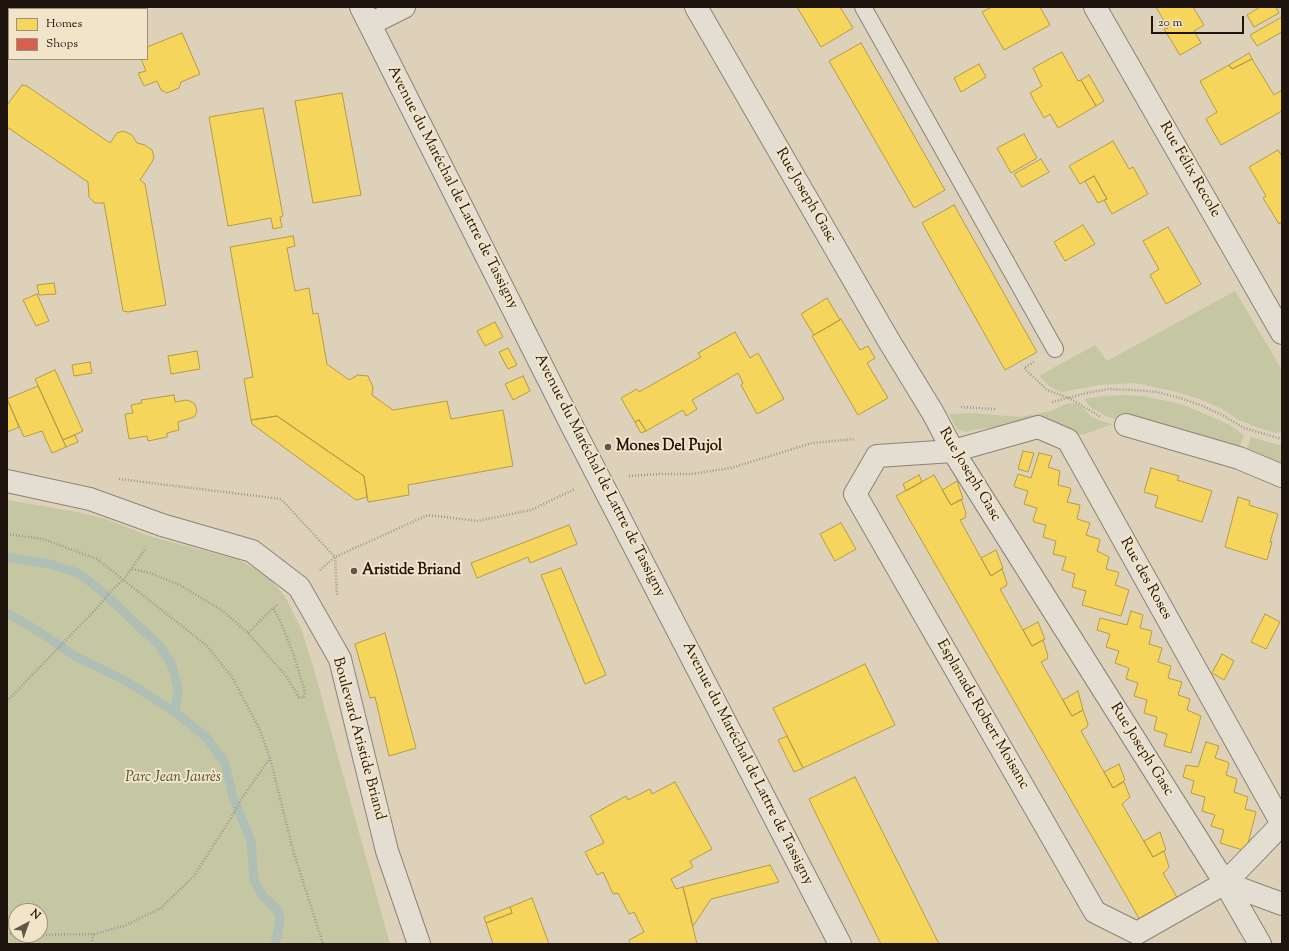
<!DOCTYPE html>
<meta charset="utf-8">
<style>
body{margin:0}
#map{position:relative;width:1289px;height:951px;overflow:hidden;background:#ddd1ba;font-family:"Sorts Mill Goudy",serif}
canvas{display:block}
.frame{position:absolute;inset:0;border:8px solid #1e140d;pointer-events:none}
.legend{position:absolute;left:8px;top:8px;width:140px;height:52px;box-sizing:border-box;background:#f2e4c9;border:1px solid #9d917e;margin:0;padding:5px 7px;list-style:none;font-size:12px;color:#1e140d}
.legend li{display:flex;align-items:center;gap:8px;height:20px}
.legend b{width:20px;border:1px solid #9d917e}
.north{position:absolute;left:8px;top:903px;width:40px;height:40px;box-sizing:border-box;background:#f2e4c9;border:1px solid #9d917e;border-radius:50%;rotate:41deg;font-size:11px;font-weight:700;line-height:16px;text-align:center;color:#1e140d}
.north::after{content:'';display:block;margin:auto;width:14px;height:18px;background:#61564a;clip-path:polygon(50% 0,100% 100%,50% 72%,0 100%)}
.scale{position:absolute;left:1151px;top:16px;width:93px;height:18px;box-sizing:border-box;border:2px solid #1e140d;border-top:0;padding-left:5px;font-size:12px;line-height:14px;white-space:nowrap;color:#1e140d;-webkit-text-stroke:3px #f2e4c9;paint-order:stroke}
</style>
<div id="map">
<canvas width="1289" height="951"></canvas>
<div class="frame"></div>
<ul class="legend">
<li><b style="height:11px;background:#f6d55c"></b>Homes</li>
<li><b style="height:11px;background:#d6604d"></b>Shops</li>
</ul>
<div class="north">N</div>
<div class="scale">20 m</div>
</div>
<script>
const ctx = document.querySelector('canvas').getContext('2d');
ctx.lineJoin = 'round';
function paint(path, color) {
  ctx.fillStyle = color;
  ctx.fill(path, 'evenodd');
}
function toPath(rows) {
  const path = new Path2D();
  for (const r of rows) {
    path.moveTo(r[0], r[1]);
    for (let i = 2; i < r.length; i += 2) path.lineTo(r[i], r[i + 1]);
  }
  return path;
}
function stroke(path, color, width, dash) {
  ctx.strokeStyle = color;
  ctx.lineWidth = width;
  ctx.lineCap = dash ? 'butt' : 'round';
  ctx.setLineDash(dash || []);
  ctx.stroke(path);
}
function drawText(font, color, halo, rows, align = 'center') {
  ctx.font = font + ' "Sorts Mill Goudy",serif';
  ctx.lineWidth = 4;
  ctx.setLineDash([]);
  ctx.textBaseline = 'middle';
  ctx.strokeStyle = halo;
  ctx.fillStyle = color;
  for (const [text, x, y, turn = 0] of rows) {
    ctx.save();
    ctx.translate(x, y);
    ctx.rotate((+turn || 0) * Math.PI / 180);
    ctx.textAlign = isNaN(turn) ? turn : align;
    if (halo) ctx.strokeText(text, 0, 0);
    ctx.fillText(text, 0, 0);
    ctx.restore();
  }
}
paint(toPath([
 [1235,291,1282,370,1282,432,1275,433,1256,427,1239,420,1222,409,1199,399,1173,391,1135,383,1099,385,1063,392,1058,391,1049,386,1039,376,1095,345,1107,361],
 [1124,395,1144,396,1184,405,1228,424,1244,435,1238,452,1108,417,1091,408,1084,399,1104,396],
 [1075,403,1082,407,1091,416,1101,421,1113,424,1085,434,1074,436,1006,426,972,430,967,432,957,429,949,414,973,413,1019,417,1033,415,1051,411,1066,404],
 [1251,437,1282,446,1282,469,1245,454],
 [7,500,77,512,106,519,149,536,236,559,266,574,286,598,302,631,313,666,390,944,7,944],
 [16,911,40,911,40,935,16,935]
]), '#c5c7a2');
const homes = toPath([
 [797,7,840,7,853,28,821,47,797,7],
 [992,7,1040,7,1050,25,1004,50,982,12,992,7],
 [1156,7,1193,7,1204,25,1194,31,1201,43,1180,55,1164,29,1168,28,1156,7],
 [1260,7,1276,7,1279,13,1254,27,1247,15,1260,7],
 [1282,17,1282,32,1257,46,1250,35,1282,17],
 [182,33,200,74,181,82,179,88,167,93,161,90,157,81,144,86,138,73,146,71,141,59,147,59,147,47,182,33],
 [861,43,945,190,914,208,829,61,861,43],
 [1062,52,1078,81,1081,80,1096,106,1058,128,1050,114,1044,118,1030,93,1042,86,1033,68,1062,52],
 [1249,53,1252,59,1232,69,1229,65,1249,53],
 [1252,59,1274,95,1282,90,1282,111,1221,145,1206,119,1217,112,1200,81,1229,65,1232,69,1252,59],
 [979,64,986,77,961,92,954,78,979,64],
 [1089,75,1104,101,1096,106,1081,80,1089,75],
 [22,85,27,86,110,143,117,133,123,131,132,135,137,143,145,145,152,150,154,157,152,162,140,180,145,184,166,305,128,312,123,311,104,203,95,203,89,197,88,182,7,127,7,105,22,85],
 [342,93,361,195,313,203,295,101,342,93],
 [263,108,283,216,280,217,282,227,273,229,271,218,228,226,209,117,263,108],
 [1024,134,1037,158,1011,173,997,148,1024,134],
 [1113,141,1129,169,1133,167,1148,194,1112,214,1104,200,1107,199,1094,176,1080,184,1069,166,1113,141],
 [1278,150,1282,156,1282,222,1279,224,1263,198,1266,196,1249,167,1278,150],
 [1041,159,1049,172,1022,187,1014,174,1041,159],
 [1094,176,1107,199,1098,203,1085,181,1094,176],
 [954,205,1037,352,1005,370,922,223,954,205],
 [1083,225,1095,244,1065,261,1054,242,1083,225],
 [1168,227,1201,284,1166,304,1150,275,1159,269,1143,241,1168,227],
 [293,236,295,246,287,248,295,291,309,288,313,314,318,313,327,364,349,380,358,375,368,376,373,387,372,395,393,410,447,401,451,419,503,410,513,466,408,485,409,495,368,502,364,476,277,416,251,420,244,379,253,377,230,247,293,236],
 [54,283,56,294,39,295,37,285,54,283],
 [37,294,49,321,36,326,23,300,37,294],
 [827,298,840,320,814,335,801,314,827,298],
 [841,319,860,350,868,346,875,358,867,363,888,398,858,415,812,336,841,319],
 [495,322,503,337,485,346,477,331,495,322],
 [735,332,750,358,758,353,784,399,757,414,741,385,743,383,738,373,692,400,697,409,686,416,683,410,646,431,639,420,635,422,621,398,637,389,639,392,701,357,698,353,735,332],
 [508,348,517,365,508,369,499,352,508,348],
 [197,351,200,369,171,374,168,356,197,351],
 [90,362,92,373,74,376,72,365,90,362],
 [55,370,83,431,63,440,35,379,55,370],
 [523,376,530,391,513,400,505,384,523,376],
 [38,386,66,447,52,453,42,431,24,437,7,399,38,386],
 [174,395,175,402,186,400,190,401,195,404,197,411,194,417,178,422,179,430,167,433,167,437,148,441,147,436,129,439,125,414,133,413,131,405,142,403,141,400,174,395],
 [7,399,19,427,7,432,7,399],
 [277,416,364,476,367,497,356,500,252,424,251,420,277,416],
 [639,420,646,431,641,433,635,422,639,420],
 [75,435,78,442,66,447,63,440,75,435],
 [1023,451,1034,453,1028,472,1018,469,1023,451],
 [1039,453,1052,456,1048,467,1060,471,1058,485,1070,488,1071,490,1067,502,1080,505,1077,519,1090,523,1086,535,1099,539,1100,541,1097,551,1109,557,1106,569,1118,572,1119,573,1115,585,1129,590,1121,616,1082,605,1086,591,1072,587,1075,574,1062,570,1066,557,1053,554,1056,541,1043,537,1046,525,1034,522,1033,520,1037,508,1024,504,1028,491,1015,487,1014,486,1018,474,1031,478,1039,453],
 [1151,468,1179,476,1177,480,1212,491,1202,522,1155,507,1158,496,1144,492,1151,468],
 [919,475,922,482,906,491,903,484,919,475],
 [934,475,951,505,961,499,966,513,965,518,960,520,991,576,1002,569,1007,583,1006,586,1000,589,1032,646,1043,640,1048,656,1047,659,1041,662,1072,716,1083,710,1088,724,1087,727,1081,731,1113,788,1124,782,1130,797,1122,804,1153,857,1164,851,1169,867,1165,872,1163,873,1178,899,1140,920,896,496,934,475],
 [957,481,963,499,951,505,942,490,957,481],
 [1238,497,1250,501,1249,505,1278,514,1270,542,1272,542,1267,560,1225,547,1238,497],
 [841,523,856,549,835,561,820,534,841,523],
 [569,525,577,544,530,563,528,557,477,578,471,563,569,525],
 [996,550,1003,568,991,576,981,558,996,550],
 [561,568,606,675,585,684,541,575,561,568],
 [1131,611,1143,615,1140,628,1152,631,1149,644,1162,648,1158,662,1171,666,1168,678,1182,682,1178,695,1190,699,1187,710,1201,716,1191,753,1164,746,1167,734,1154,730,1157,717,1144,713,1147,700,1134,696,1138,683,1126,679,1129,668,1115,663,1119,651,1106,647,1110,634,1097,630,1100,618,1127,625,1131,611],
 [1265,614,1280,622,1266,649,1251,642,1265,614],
 [1038,622,1045,639,1032,646,1023,630,1038,622],
 [385,633,416,748,389,756,375,697,370,698,355,644,385,633],
 [1222,654,1234,661,1224,680,1212,673,1222,654],
 [865,664,895,725,803,768,773,708,865,664],
 [1078,691,1083,710,1072,716,1063,700,1078,691],
 [787,736,803,768,794,772,778,740,787,736],
 [1206,742,1219,746,1215,758,1228,762,1229,764,1226,775,1237,779,1234,792,1248,797,1245,809,1256,812,1246,851,1220,843,1224,830,1211,826,1215,815,1202,811,1205,797,1191,793,1194,781,1183,777,1186,765,1198,767,1206,742],
 [1119,764,1125,780,1113,788,1104,772,1119,764],
 [855,777,939,944,881,944,816,814,809,799,855,777],
 [675,782,712,849,690,861,693,867,671,879,676,889,683,887,697,944,630,944,629,940,644,932,634,912,629,914,618,893,613,894,603,872,597,875,585,852,604,843,590,816,626,796,628,800,650,789,652,794,675,782],
 [1160,832,1166,850,1153,857,1144,841,1160,832],
 [770,865,779,882,711,899,693,926,683,887,770,865],
 [532,898,549,944,493,944,486,923,512,913,510,907,532,898],
 [510,907,512,913,486,923,484,917,510,907]
]);
paint(homes, '#f6d55c');
stroke(homes, '#b59b44', 1);
const shops = toPath([
 [16,7,139,7,129,9,12,9,16,7]
]);
paint(shops, '#d6604d');
stroke(shops, '#9f493a', 1);
stroke(toPath([
 [7,557,50,564,78,573,98,588,159,645,172,665,178,689,175,712],
 [7,613,38,631,75,656,124,680,175,712,206,737,225,763,233,797,251,841,254,881,263,896,278,911,280,920,275,944]
]), '#afbfb5', 9);
const service = toPath([
 [863,7,1055,349]
]);
const minor = toPath([
 [361,7,571,424,840,944],
 [696,7,889,341,933,413,953,451,1225,883,1260,944],
 [1095,7,1282,333],
 [370,24,404,7],
 [1126,425,1239,458,1282,476],
 [1038,427,1068,440,1282,824,1225,883,1137,933,1095,912,855,494,877,456,953,451,1038,427],
 [7,481,90,499,162,525,252,551,299,587,340,659,387,851,419,944],
 [1225,883,1282,904]
]);
stroke(service, '#8b8376', 18);
stroke(minor, '#8b8376', 24);
stroke(toPath([
 [1034,362,1024,368,1047,390,1069,398,1101,417],
 [1052,402,1091,392,1110,389,1133,390,1157,392,1180,398,1203,406,1224,416,1244,428,1282,439],
 [961,407,995,409],
 [629,476,659,474,691,474,731,468,812,443,855,439],
 [119,479,281,499,335,557,337,595],
 [7,534,43,539,97,559,206,645,232,677,259,728,270,758,293,850,323,944],
 [132,569,150,573,180,585,223,611,248,633,286,676,299,697,303,698,305,692,294,656,281,623,273,608,277,605],
 [320,570,335,557,428,515,477,521,531,510,575,489],
 [248,633,273,608],
 [7,701,97,608,111,591,124,579,146,548],
 [7,933,16,934],
 [40,935,94,934,124,926,161,908,194,876,231,818,242,798,270,758],
 [91,944,94,934]
]), '#9e9990', 2.5, [1, 2]);
stroke(service, '#e4ded2', 16);
stroke(minor, '#e4ded2', 22);
for (const [x, y, r, color] of [
 [608,447,4,"#61564a"],
 [354,571,4,"#61564a"]
]) {
  const dot = new Path2D();
  dot.arc(x, y, r, 0, 2 * Math.PI);
  ctx.fillStyle = color;
  ctx.fill(dot);
  stroke(dot, '#f2e4c9', 1.5);
}
drawText('15px', '#1e140d', '#f2e4c9', [
 ["Rue Félix Recole",1189,170,60],
 ["Avenue du Maréchal de Lattre de Tassigny",452,188,63],
 ["Rue Joseph Gasc",805,196,60],
 ["Rue Joseph Gasc",969,475,59],
 ["Avenue du Maréchal de Lattre de Tassigny",599,476,63],
 ["Rue des Roses",1145,579,61],
 ["Esplanade Robert Moisanc",982,715,60],
 ["Boulevard Aristide Briand",358,739,75],
 ["Rue Joseph Gasc",1141,750,58],
 ["Avenue du Maréchal de Lattre de Tassigny",747,764,63]
]);
drawText('bold 15px', '#1e140d', '#f2e4c9', [
 ["Mones Del Pujol",616,447],
 ["Aristide Briand",362,571]
], 'left');
drawText('italic 15px', '#51503a', '#f2e4c9', [
 ["Parc Jean Jaurès",173,778]
]);
</script>
